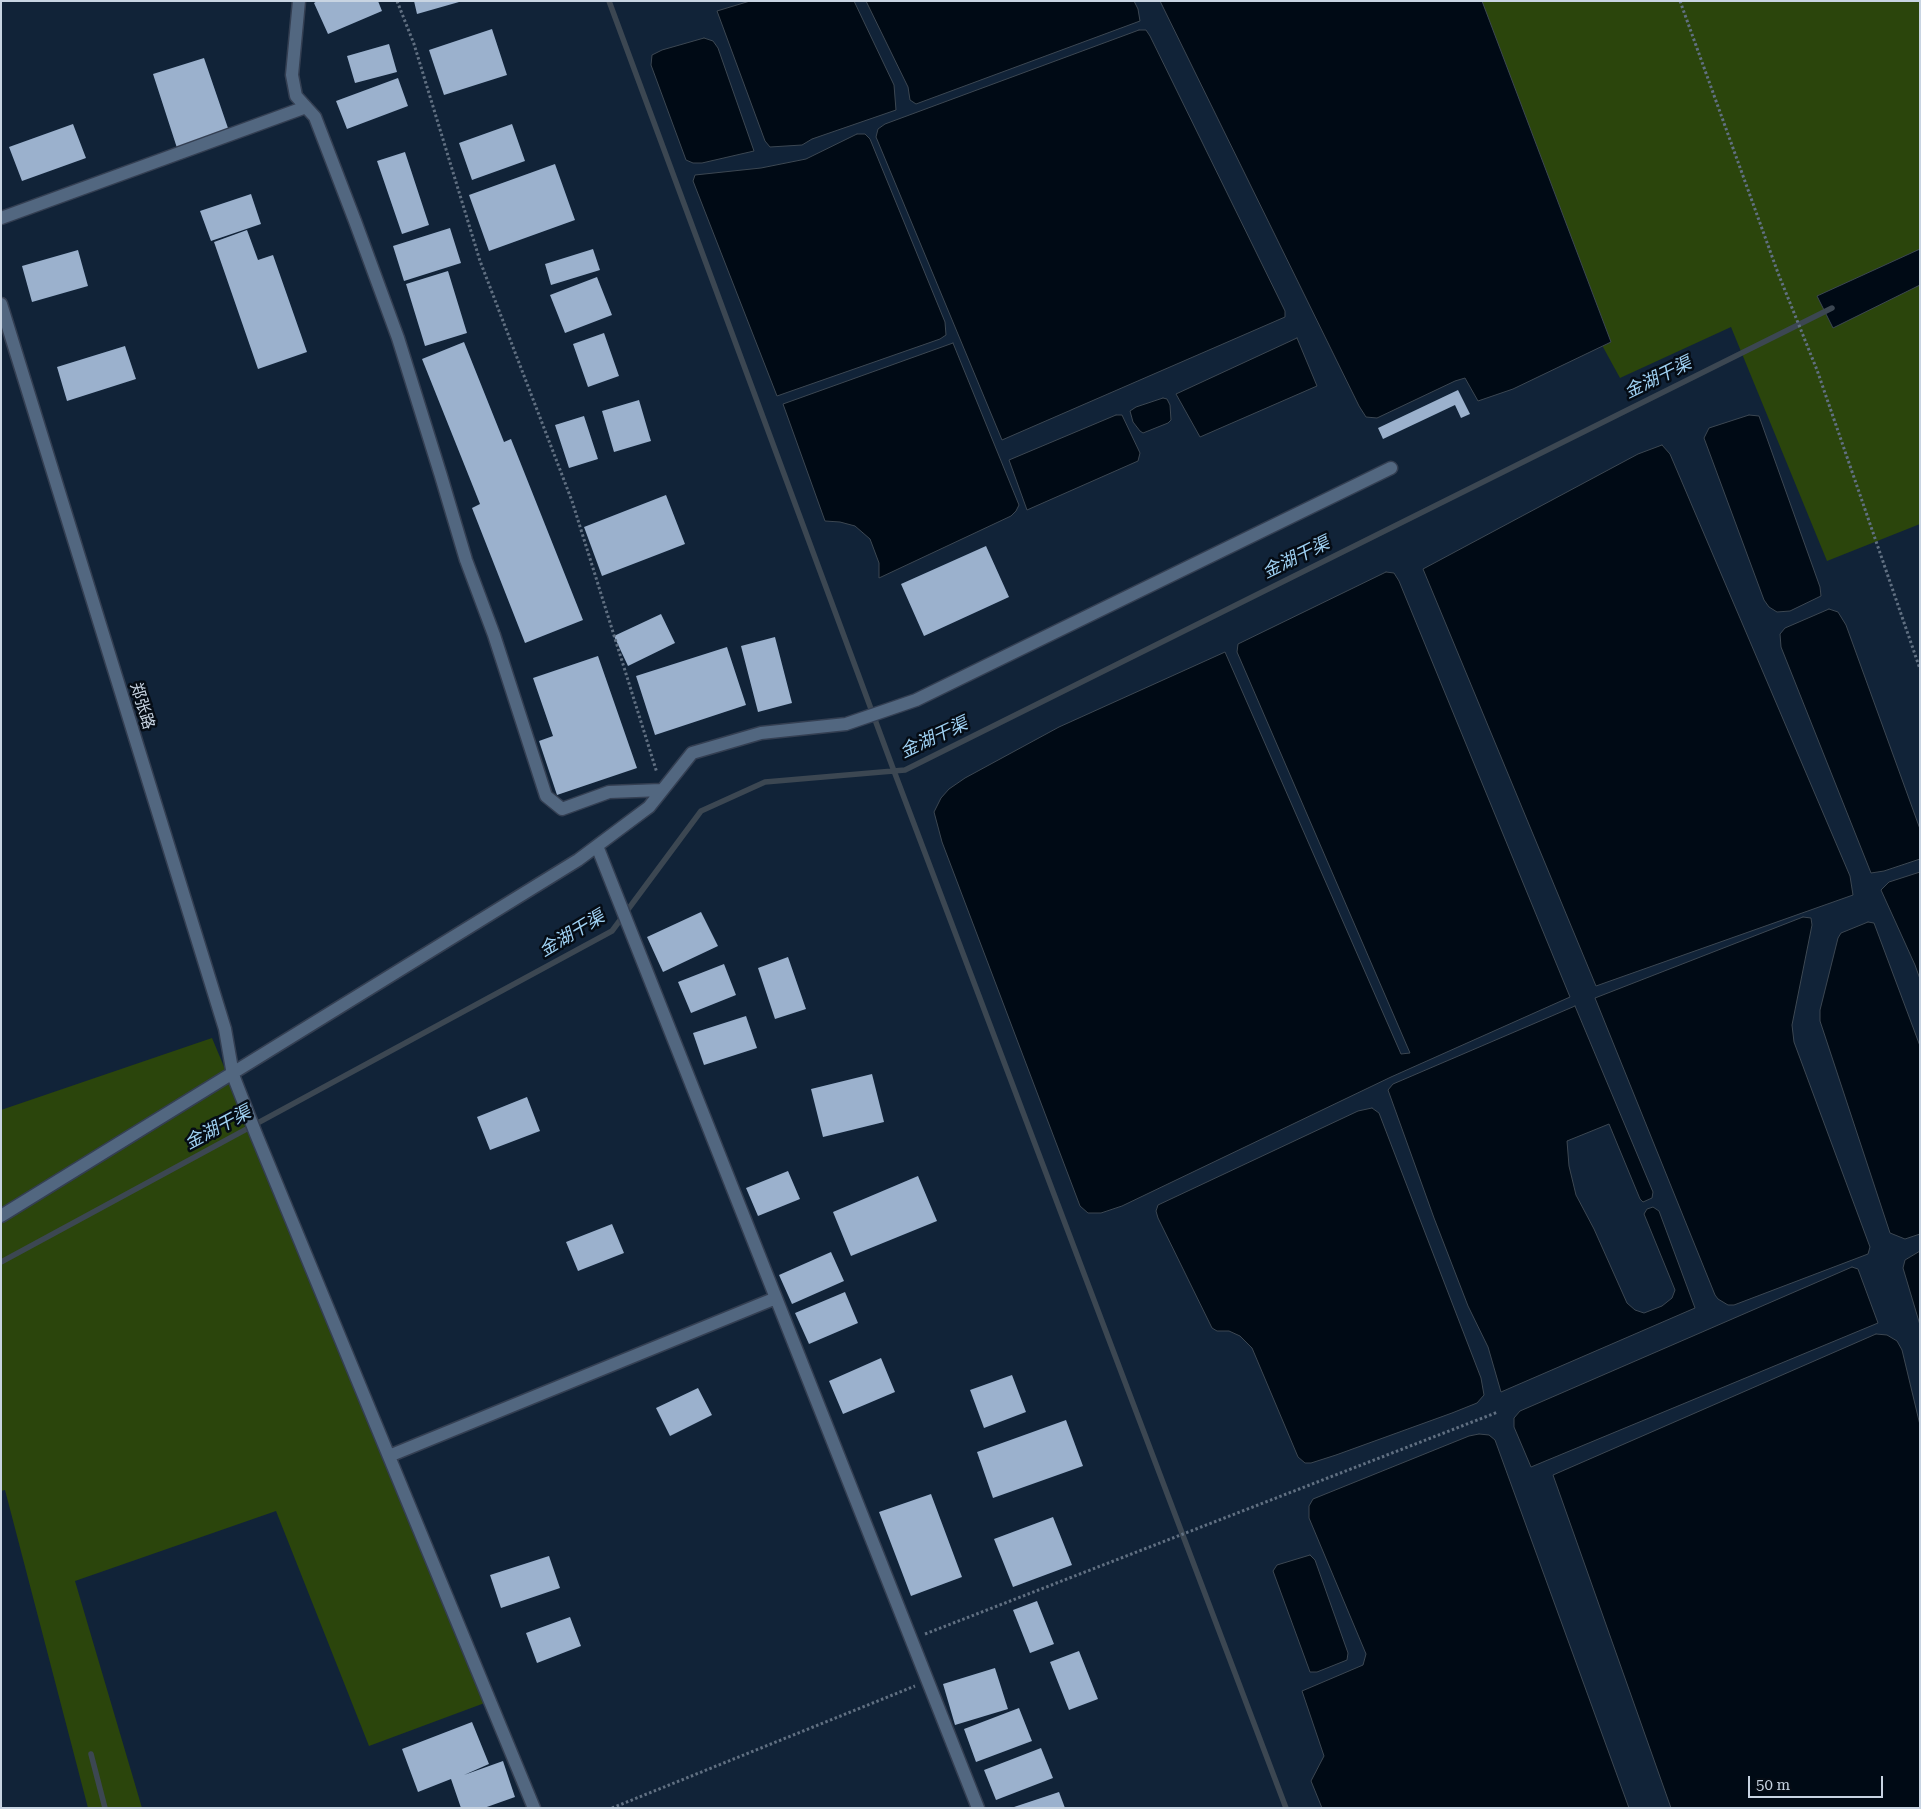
<!DOCTYPE html>
<meta charset="utf-8">
<style>
body{margin:0}
#map{position:relative;width:1921px;height:1809px;overflow:hidden;background:#112338;font-family:"Roboto Serif",serif}
canvas{display:block}
.frame{position:absolute;inset:0;border:2px solid #c8d4e2;pointer-events:none}
.scale{position:absolute;left:1748px;top:1776px;width:135px;height:22px;box-sizing:border-box;border:2px solid #c8d4e2;border-top:0;padding-left:6px;font-size:15px;line-height:18px;white-space:nowrap;color:#c8d4e2;-webkit-text-stroke:4px #050c15;paint-order:stroke}
</style>
<div id="map">
<canvas width="1921" height="1809"></canvas>
<div class="frame"></div>
<div class="scale">50 m</div>
</div>
<script>
const ctx = document.querySelector('canvas').getContext('2d');
ctx.lineJoin = 'round';
function paint(path, color) {
  ctx.fillStyle = color;
  ctx.fill(path, 'evenodd');
}
function toPath(rows) {
  const path = new Path2D();
  for (const r of rows) {
    path.moveTo(r[0], r[1]);
    for (let i = 2; i < r.length; i += 2) path.lineTo(r[i], r[i + 1]);
  }
  return path;
}
function stroke(path, color, width, dash) {
  ctx.strokeStyle = color;
  ctx.lineWidth = width;
  ctx.lineCap = dash ? 'butt' : 'round';
  ctx.setLineDash(dash || []);
  ctx.stroke(path);
}
function drawText(font, color, halo, rows, align = 'center') {
  ctx.font = font + ' "Roboto Serif","Noto Sans SC",serif';
  ctx.lineWidth = 5;
  ctx.setLineDash([]);
  ctx.textBaseline = 'middle';
  ctx.strokeStyle = halo;
  ctx.fillStyle = color;
  for (const [text, x, y, turn = 0] of rows) {
    ctx.save();
    ctx.translate(x, y);
    ctx.rotate((+turn || 0) * Math.PI / 180);
    ctx.textAlign = isNaN(turn) ? turn : align;
    if (halo) ctx.strokeText(text, 0, 0);
    ctx.fillText(text, 0, 0);
    ctx.restore();
  }
}
paint(toPath([
 [1479,1,1920,1,1920,524,1827,561,1731,327,1620,378,1603,347],
 [212,1038,490,1701,369,1746,276,1511,75,1581,142,1808,88,1808,5,1490,1,1491,1,1110]
]), '#2b450c');
const water = toPath([
 [750,1,854,1,894,85,896,110,812,139,802,145,770,147,765,141,717,11,750,1],
 [866,1,1134,1,1138,9,1140,21,916,104,910,100,908,87,866,1],
 [1160,1,1482,1,1611,342,1513,389,1478,401,1465,378,1455,381,1377,418,1366,417,1359,406,1160,1],
 [1139,30,1146,30,1150,36,1285,311,1285,317,1002,440,876,137,878,129,885,124,1139,30],
 [704,38,713,41,718,48,754,151,702,163,693,163,686,160,651,65,652,55,662,50,704,38],
 [857,134,865,134,870,139,945,322,946,335,940,339,777,396,693,181,695,175,761,168,806,159,857,134],
 [1920,249,1920,285,1833,328,1817,296,1920,249],
 [1297,338,1317,386,1200,437,1176,394,1297,338],
 [953,343,1019,505,1016,511,1011,516,879,578,879,563,870,539,855,526,840,522,825,521,783,404,953,343],
 [1163,398,1167,399,1170,405,1171,420,1168,423,1143,433,1140,431,1133,422,1130,411,1136,407,1163,398],
 [1116,415,1122,415,1140,453,1138,461,1027,510,1009,460,1116,415],
 [1749,415,1759,416,1820,587,1821,596,1790,611,1777,612,1769,607,1764,600,1704,438,1709,428,1749,415],
 [1662,445,1670,454,1850,876,1853,895,1596,986,1423,569,1638,454,1662,445],
 [1386,572,1394,573,1399,581,1570,997,1391,1077,1122,1206,1101,1213,1088,1213,1080,1206,942,842,934,812,941,798,949,789,965,778,1059,727,1225,652,1401,1054,1410,1053,1237,652,1238,644,1386,572],
 [1829,609,1838,612,1846,625,1920,829,1920,859,1884,871,1871,873,1781,647,1780,634,1785,628,1829,609],
 [1920,872,1920,979,1915,965,1881,890,1889,882,1920,872],
 [1803,917,1811,918,1812,925,1792,1025,1794,1042,1870,1247,1868,1254,1734,1305,1728,1305,1718,1299,1715,1295,1595,998,1803,917],
 [1868,922,1874,923,1920,1046,1920,1234,1905,1239,1890,1233,1820,1021,1820,1010,1838,938,1841,933,1868,922],
 [1575,1006,1653,1192,1652,1198,1643,1202,1640,1199,1609,1124,1567,1141,1569,1166,1576,1195,1594,1229,1627,1303,1635,1310,1644,1313,1662,1306,1672,1298,1675,1290,1644,1214,1647,1209,1653,1207,1659,1211,1695,1308,1501,1392,1488,1347,1468,1306,1434,1218,1388,1090,1393,1084,1575,1006],
 [1372,1108,1379,1113,1481,1378,1484,1395,1477,1403,1452,1413,1336,1455,1311,1463,1305,1463,1298,1457,1252,1348,1240,1336,1229,1331,1217,1331,1212,1328,1158,1218,1156,1211,1158,1205,1358,1111,1372,1108],
 [1920,1251,1920,1325,1903,1268,1905,1260,1920,1251],
 [1852,1267,1858,1269,1878,1323,1531,1467,1514,1427,1514,1418,1520,1411,1852,1267],
 [1876,1334,1887,1335,1897,1341,1902,1350,1920,1425,1920,1808,1671,1808,1553,1475,1876,1334],
 [1479,1434,1489,1435,1495,1440,1629,1808,1322,1808,1311,1781,1324,1756,1302,1691,1363,1665,1366,1654,1309,1518,1309,1506,1313,1499,1469,1436,1479,1434],
 [1310,1555,1315,1560,1348,1653,1347,1660,1317,1672,1310,1672,1273,1571,1277,1565,1310,1555]
]);
paint(water, '#000a15');
stroke(water, '#3c4752', 1);
stroke(toPath([
 [609,1,894,771,1286,1808],
 [1,1262,612,931,701,811,765,782,905,770,1832,308],
 [91,1754,105,1808]
]), '#3c4752', 5.5);
paint(toPath([
 [317,1,378,1,382,11,328,34,314,3],
 [414,1,459,1,459,2,417,14],
 [492,29,507,75,444,95,429,50],
 [389,44,397,72,355,83,347,56],
 [204,58,229,131,177,148,153,74],
 [398,78,408,106,347,129,336,101],
 [73,124,86,158,22,181,9,147],
 [512,124,525,161,472,180,459,143],
 [405,152,429,225,402,234,377,161],
 [555,164,575,220,489,251,469,195],
 [251,194,261,224,211,241,200,211],
 [450,228,461,263,404,281,393,246],
 [247,230,258,260,273,255,307,352,258,369,214,242],
 [593,249,600,270,551,285,545,264],
 [78,250,88,286,32,302,22,266],
 [448,271,467,333,425,346,406,284],
 [597,277,612,315,565,333,550,295],
 [604,333,619,376,588,387,573,344],
 [464,342,504,442,511,439,583,620,525,643,472,508,480,504,422,359],
 [125,346,136,379,67,401,57,367],
 [1458,390,1470,414,1461,418,1455,405,1383,439,1378,428],
 [639,400,651,441,614,452,602,411],
 [584,416,598,459,569,468,555,425],
 [666,495,685,544,602,576,584,527],
 [986,546,1009,597,924,636,901,584],
 [661,614,675,643,628,666,614,636],
 [775,637,792,703,758,712,741,646],
 [727,647,746,705,655,735,636,676],
 [598,656,637,768,557,795,539,741,553,736,533,678],
 [701,912,718,946,663,972,647,937],
 [788,957,806,1009,775,1019,758,968],
 [724,964,736,995,691,1013,678,982],
 [746,1016,757,1048,704,1065,693,1033],
 [872,1074,884,1122,823,1137,811,1089],
 [527,1097,540,1131,490,1150,477,1117],
 [788,1171,800,1199,758,1216,746,1188],
 [918,1176,937,1221,851,1256,833,1212],
 [612,1224,624,1253,578,1271,566,1242],
 [831,1252,844,1281,792,1304,779,1275],
 [845,1292,858,1323,809,1344,795,1313],
 [881,1358,895,1392,843,1414,829,1381],
 [1012,1375,1026,1412,984,1428,970,1390],
 [698,1388,712,1415,670,1436,656,1408],
 [1066,1420,1083,1466,993,1498,977,1452],
 [931,1494,962,1577,911,1596,879,1512],
 [1053,1517,1072,1565,1013,1587,994,1539],
 [549,1556,560,1588,501,1608,490,1575],
 [1037,1601,1054,1644,1030,1653,1013,1610],
 [570,1617,581,1646,537,1663,526,1633],
 [1079,1651,1098,1699,1069,1710,1050,1662],
 [995,1668,1008,1709,955,1725,943,1684],
 [1019,1708,1032,1741,976,1762,964,1729],
 [472,1722,489,1764,464,1775,503,1761,515,1797,484,1808,461,1808,451,1779,418,1792,402,1749],
 [1041,1748,1053,1778,996,1800,984,1770],
 [1059,1792,1065,1808,1014,1808,1014,1807]
]), '#9bb1cd');
const minor = toPath([
 [299,1,292,75,296,96,315,117,355,221,398,338,441,476,466,560,494,635,546,796,562,809,609,792,662,790],
 [1,218,306,107],
 [1,304,225,1029,233,1075,256,1134,534,1808],
 [597,846,978,1808],
 [1,1216,578,860,649,807,692,753,761,733,846,724,916,700,1391,468],
 [389,1456,776,1298]
]);
stroke(minor, '#343f52', 15);
stroke(toPath([
 [397,1,414,44,480,261,572,501,657,773],
 [1680,1,1778,273,1817,370,1920,669],
 [925,1634,1498,1412],
 [612,1808,915,1686]
]), '#617082', 3, [2.5, 2.5]);
stroke(minor, '#526780', 12);
drawText('16px', '#c8d4e2', '#050c15', [
 ["郑张路",142,706,73]
]);
drawText('italic 18px', '#9fd1f3', '#050c15', [
 ["金湖干渠",1658,378,-26],
 ["金湖干渠",1296,558,-26],
 ["金湖干渠",934,738,-25],
 ["金湖干渠",572,934,-31],
 ["金湖干渠",218,1128,-28]
]);
</script>
